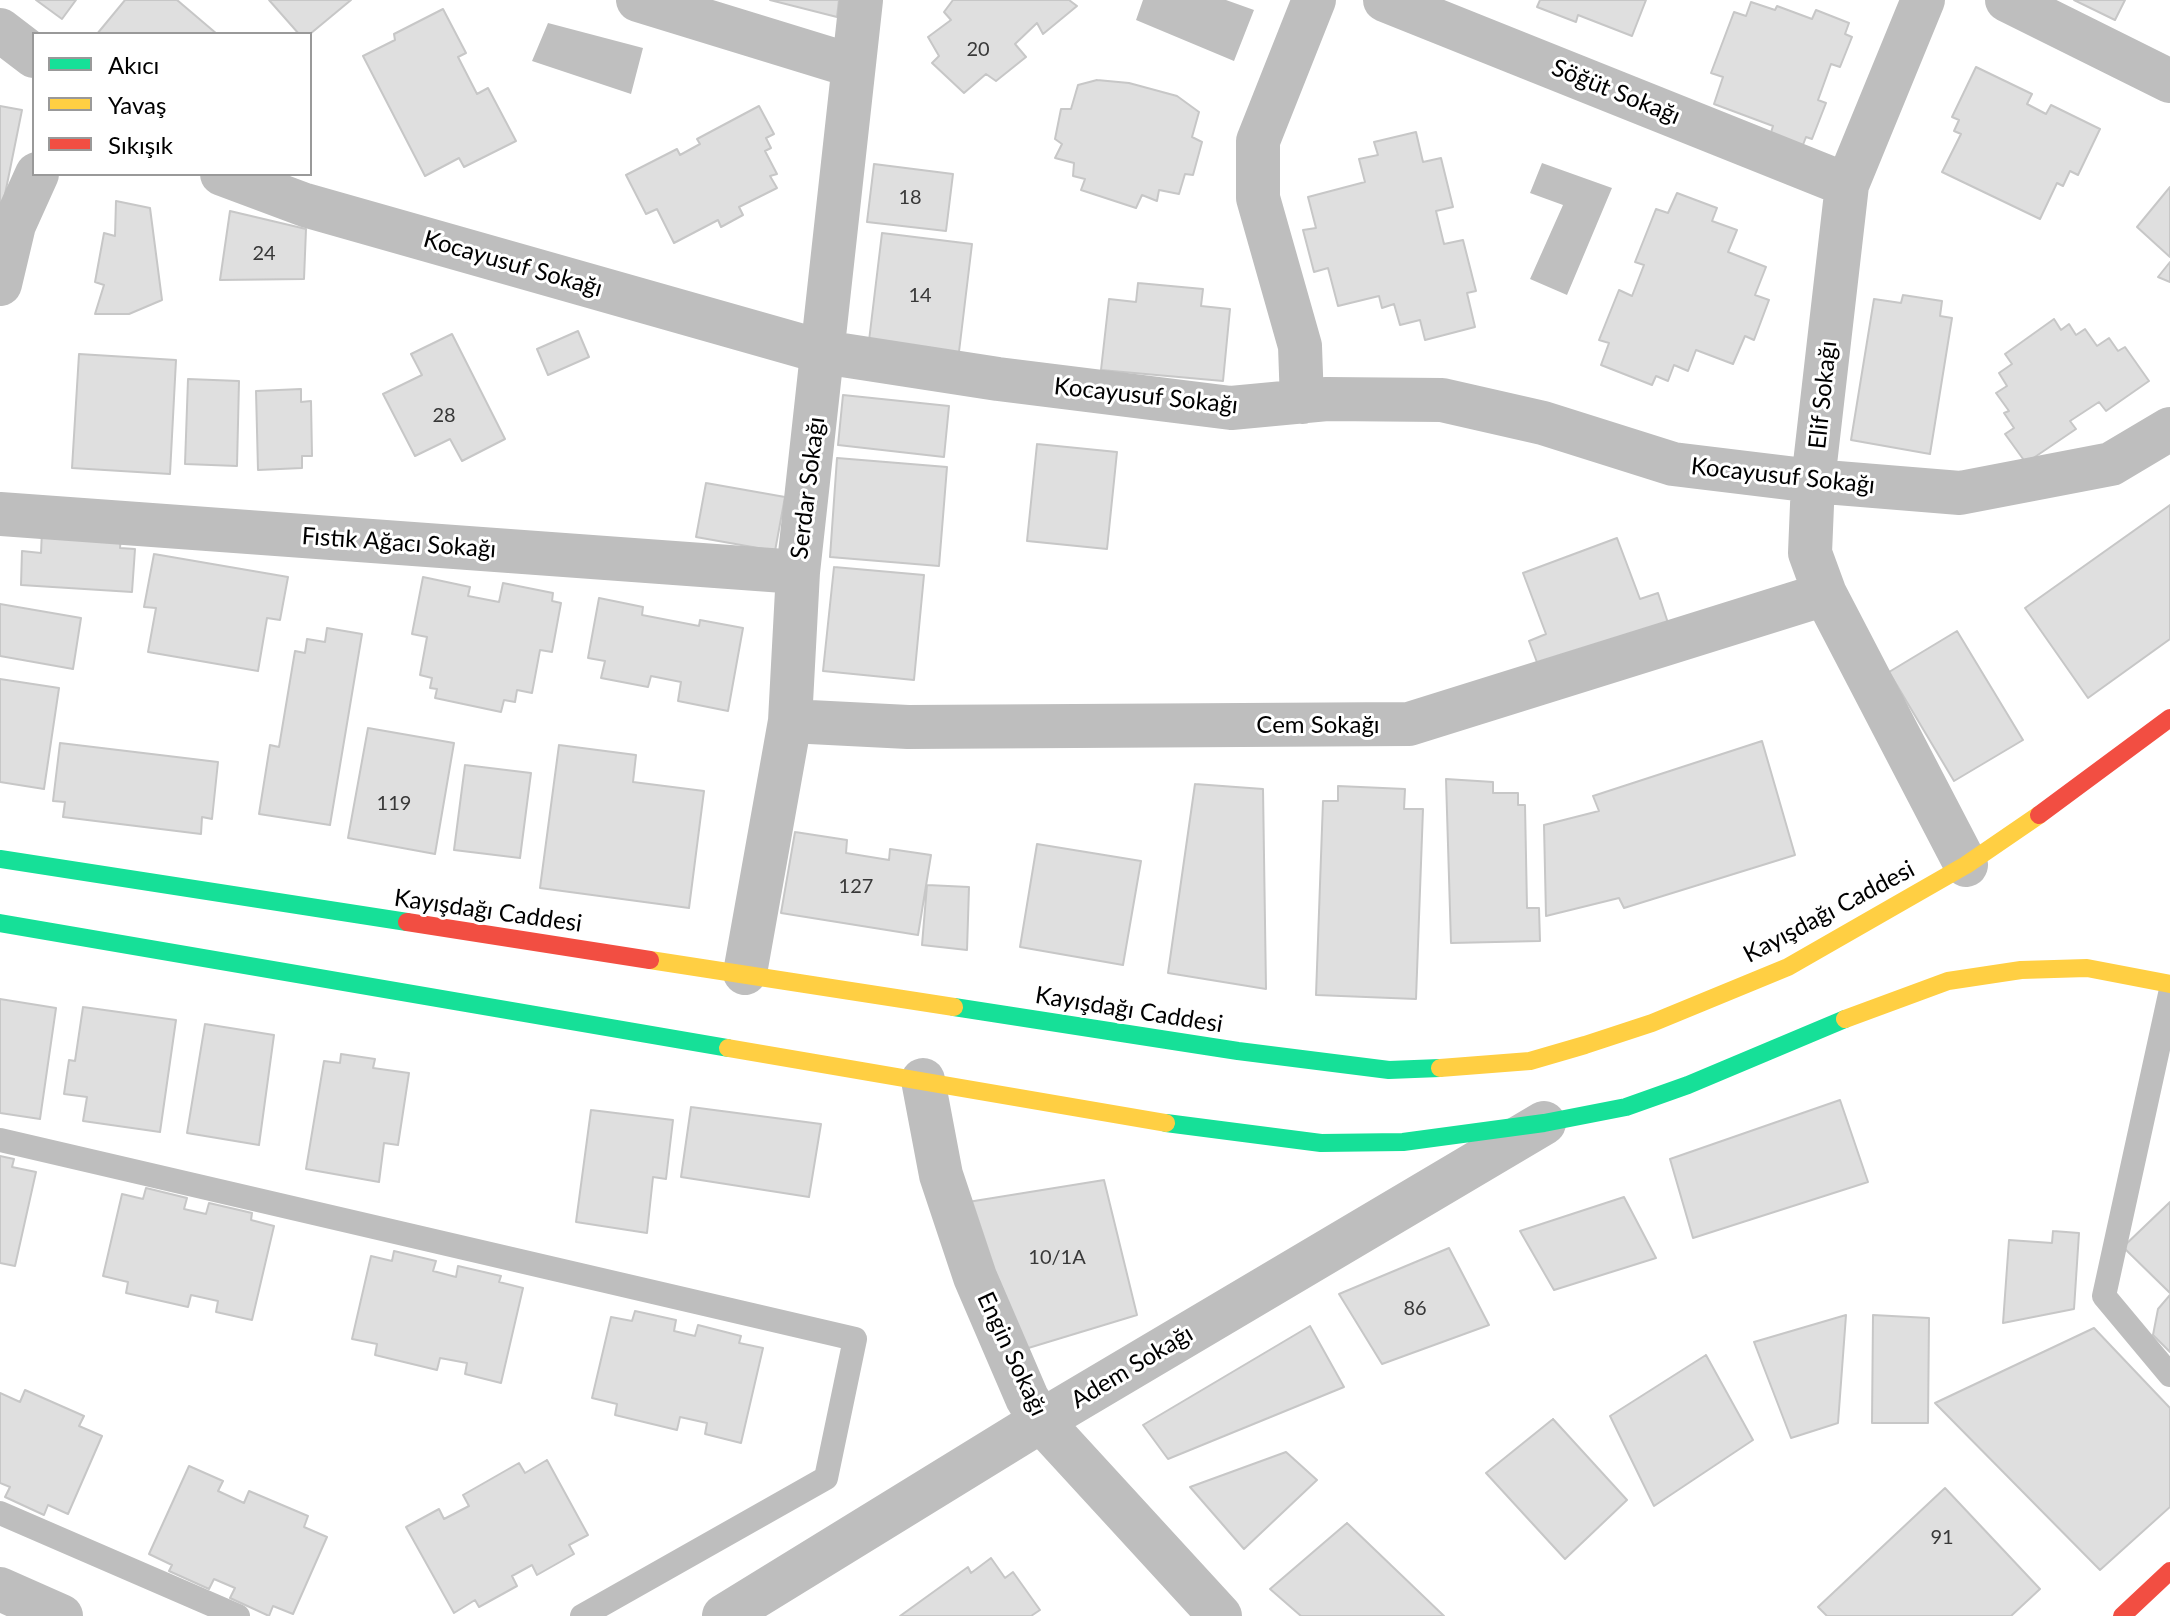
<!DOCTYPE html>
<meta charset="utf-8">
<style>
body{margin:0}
#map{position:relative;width:2170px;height:1616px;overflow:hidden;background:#fff;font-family:Lato,sans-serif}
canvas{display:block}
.legend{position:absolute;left:32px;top:32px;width:280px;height:144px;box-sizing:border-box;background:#fff;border:2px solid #999;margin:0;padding:10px 14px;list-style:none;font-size:24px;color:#000}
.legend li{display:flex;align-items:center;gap:16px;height:40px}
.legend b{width:40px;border:2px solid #999}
</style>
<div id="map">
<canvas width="2170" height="1616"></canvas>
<ul class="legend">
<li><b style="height:10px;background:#16e098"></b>Akıcı</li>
<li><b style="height:10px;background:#ffcf43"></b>Yavaş</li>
<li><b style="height:10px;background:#f24e42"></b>Sıkışık</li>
</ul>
</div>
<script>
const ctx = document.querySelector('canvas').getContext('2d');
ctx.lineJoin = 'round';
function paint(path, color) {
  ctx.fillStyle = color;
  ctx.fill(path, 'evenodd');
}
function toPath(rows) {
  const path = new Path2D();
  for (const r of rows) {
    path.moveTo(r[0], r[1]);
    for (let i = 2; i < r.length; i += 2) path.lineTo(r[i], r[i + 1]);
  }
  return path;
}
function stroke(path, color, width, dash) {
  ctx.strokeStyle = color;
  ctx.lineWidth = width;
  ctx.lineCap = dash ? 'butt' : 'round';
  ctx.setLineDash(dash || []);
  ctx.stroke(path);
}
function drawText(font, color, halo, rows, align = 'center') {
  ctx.font = font + ' Lato,sans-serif';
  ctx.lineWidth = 6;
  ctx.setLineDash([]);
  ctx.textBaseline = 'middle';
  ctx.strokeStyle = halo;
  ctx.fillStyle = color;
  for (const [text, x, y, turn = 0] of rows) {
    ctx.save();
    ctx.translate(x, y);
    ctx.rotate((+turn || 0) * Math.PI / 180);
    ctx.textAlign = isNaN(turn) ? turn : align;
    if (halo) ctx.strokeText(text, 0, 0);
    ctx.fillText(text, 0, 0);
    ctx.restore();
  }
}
paint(toPath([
 [1143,0,1226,0,1254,10,1234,61,1136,20],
 [548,23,643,48,631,94,532,61],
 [1542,163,1612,188,1567,295,1530,279,1563,205,1530,193]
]), '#bfbfbf');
const building = toPath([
 [36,0,76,0,62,19,36,0],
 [125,0,177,0,217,34,97,34,125,0],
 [269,0,351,0,310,34,299,34,269,0],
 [770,0,839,0,837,17,770,0],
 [953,0,1069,0,1077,6,1043,34,1037,23,1015,44,1026,57,996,81,986,74,964,93,932,63,939,56,928,37,951,20,944,12,953,0],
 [1540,0,1646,0,1632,36,1578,15,1576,22,1537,7,1540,0],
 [2074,0,2125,0,2115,20,2074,0],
 [1751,2,1775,10,1777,6,1812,19,1816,10,1849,23,1845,34,1852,37,1840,67,1831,64,1818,100,1826,103,1812,139,1806,137,1801,150,1769,139,1773,126,1714,104,1723,77,1711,73,1734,12,1746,16,1751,2],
 [443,9,466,53,458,57,477,94,488,88,516,141,464,167,459,158,425,176,363,56,395,40,394,34,443,9],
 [1976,67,2032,94,2027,104,2046,114,2051,105,2100,129,2078,175,2070,171,2063,186,2057,183,2040,219,1942,172,1961,134,1954,131,1959,120,1952,117,1976,67],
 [1097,80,1129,83,1177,96,1199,112,1192,137,1202,142,1193,175,1185,174,1179,194,1159,190,1157,201,1142,195,1136,208,1081,190,1085,179,1073,176,1074,163,1055,158,1062,144,1055,139,1061,109,1071,109,1078,85,1097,80],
 [0,106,22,110,0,219,0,106],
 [759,106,774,134,766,138,771,148,765,151,777,174,770,176,777,188,739,207,743,215,721,227,718,220,674,243,657,209,646,214,626,175,677,149,680,155,700,144,697,139,759,106],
 [1416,132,1423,162,1441,158,1453,207,1436,211,1444,244,1463,240,1476,291,1467,293,1475,327,1425,340,1420,320,1400,325,1394,304,1382,308,1379,296,1338,306,1328,268,1314,272,1303,230,1316,228,1308,197,1365,182,1359,159,1378,155,1374,142,1416,132],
 [874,164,953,174,946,231,867,222,874,164],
 [2170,187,2170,257,2137,227,2170,187],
 [1677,193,1717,208,1712,221,1737,230,1728,252,1766,267,1755,295,1769,300,1754,340,1745,336,1733,364,1696,350,1688,371,1674,365,1668,381,1656,376,1652,385,1601,365,1609,343,1599,340,1619,290,1632,296,1644,265,1635,262,1656,209,1668,213,1677,193],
 [116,201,150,208,162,300,129,314,95,314,104,285,95,282,104,233,115,236,116,201],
 [230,211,306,229,304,279,220,280,230,211],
 [882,233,972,244,958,360,868,349,882,233],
 [2170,262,2170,282,2158,277,2170,262],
 [1138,283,1203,289,1201,306,1230,309,1223,381,1101,370,1109,299,1136,302,1138,283],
 [1903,295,1942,301,1940,316,1952,318,1930,454,1851,440,1874,299,1901,303,1903,295],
 [2054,319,2061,330,2069,324,2076,335,2085,329,2097,346,2109,338,2118,351,2125,347,2149,381,2106,411,2099,402,2070,421,2076,429,2026,463,2005,434,2014,428,2004,413,2009,411,1996,393,2007,386,1999,373,2012,364,2005,354,2054,319],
 [578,331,589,357,548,375,537,349,578,331],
 [452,334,505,439,462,461,450,439,415,456,383,394,422,375,411,354,452,334],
 [79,354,176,360,170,474,72,468,79,354],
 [188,379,239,381,237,466,185,464,188,379],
 [301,389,301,402,311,401,312,456,302,456,302,468,258,470,256,391,301,389],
 [843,395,949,406,944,457,838,445,843,395],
 [1037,444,1117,452,1107,549,1027,541,1037,444],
 [837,458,947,467,939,566,830,557,837,458],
 [706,483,785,497,775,551,696,537,706,483],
 [2170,505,2170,639,2088,698,2025,608,2170,505],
 [42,531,121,535,120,548,135,549,132,592,21,585,22,551,41,553,42,531],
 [1617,538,1640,599,1658,593,1669,626,1541,673,1529,641,1546,634,1523,573,1617,538],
 [154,554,288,577,280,620,267,618,258,671,148,652,156,608,144,607,154,554],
 [834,567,924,575,914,680,823,671,834,567],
 [423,577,470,587,468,596,499,602,503,583,553,593,552,601,561,603,552,652,540,650,532,693,517,690,515,702,504,700,501,712,435,698,437,689,430,688,432,678,420,675,427,637,412,634,423,577],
 [599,598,643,607,642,615,699,626,700,620,743,628,728,711,678,701,681,682,651,676,648,687,601,678,605,661,588,658,599,598],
 [0,604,81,618,73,669,0,656,0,604],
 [327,628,362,634,330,825,259,814,270,745,279,747,295,651,305,653,307,639,325,642,327,628],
 [1957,631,2023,740,1954,781,1889,672,1957,631],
 [0,679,59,688,44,789,0,782,0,679],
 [368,728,454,743,435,854,348,838,368,728],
 [1762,741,1795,855,1624,908,1619,898,1546,916,1544,825,1599,811,1593,796,1762,741],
 [60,743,218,762,212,819,202,817,201,834,63,817,65,802,53,801,60,743],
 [559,745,636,755,633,782,704,791,689,908,540,888,559,745],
 [465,765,531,773,520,858,454,850,465,765],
 [1446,779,1493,782,1493,793,1518,793,1518,805,1525,805,1527,908,1539,908,1540,941,1451,943,1446,779],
 [1195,784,1263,789,1266,989,1168,973,1195,784],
 [1338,786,1405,789,1404,809,1423,809,1416,999,1316,995,1323,801,1338,801,1338,786],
 [795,832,847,840,846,853,889,860,890,849,931,855,918,935,781,913,795,832],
 [1037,844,1141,861,1123,965,1020,947,1037,844],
 [927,885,969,887,967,950,922,945,927,885],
 [0,999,56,1008,40,1119,0,1113,0,999],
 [83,1007,176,1020,160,1132,83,1121,87,1097,64,1094,69,1060,75,1061,83,1007],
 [205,1024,274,1035,259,1145,187,1133,205,1024],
 [341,1054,375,1059,373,1068,409,1073,398,1145,384,1143,379,1182,306,1169,324,1061,340,1063,341,1054],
 [1840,1100,1868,1182,1693,1238,1670,1159,1840,1100],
 [691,1107,821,1124,809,1197,681,1177,691,1107],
 [591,1110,673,1120,666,1179,653,1177,647,1233,576,1222,591,1110],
 [0,1156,14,1159,12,1167,36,1172,15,1266,0,1263,0,1156],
 [1104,1180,1137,1315,1025,1349,968,1202,1104,1180],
 [146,1188,187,1198,184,1209,206,1214,209,1203,252,1213,251,1220,274,1226,252,1320,216,1312,218,1301,191,1295,188,1307,126,1293,128,1282,103,1276,122,1194,143,1199,146,1188],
 [1624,1197,1656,1258,1554,1290,1520,1231,1624,1197],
 [2170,1202,2170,1293,2123,1247,2170,1202],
 [2053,1231,2079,1233,2074,1309,2003,1323,2009,1240,2052,1243,2053,1231],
 [1449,1248,1489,1325,1382,1364,1339,1294,1449,1248],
 [394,1251,436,1261,433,1271,456,1277,458,1266,501,1276,499,1282,523,1288,501,1383,465,1374,467,1363,440,1358,437,1370,375,1355,377,1344,352,1339,371,1256,392,1261,394,1251],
 [2170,1295,2170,1352,2153,1335,2158,1309,2170,1295],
 [635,1311,676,1320,674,1331,695,1336,698,1325,741,1336,739,1343,763,1348,741,1443,705,1434,707,1423,680,1417,677,1430,615,1415,617,1404,592,1398,611,1317,632,1321,635,1311],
 [1846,1315,1838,1423,1791,1438,1754,1342,1846,1315],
 [1873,1315,1929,1318,1928,1423,1872,1423,1873,1315],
 [1310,1326,1344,1387,1168,1459,1143,1425,1310,1326],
 [2094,1328,2170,1408,2170,1507,2100,1570,1935,1403,2094,1328],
 [1706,1355,1753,1440,1654,1506,1610,1416,1706,1355],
 [25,1390,84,1416,79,1426,102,1436,68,1514,48,1505,44,1515,5,1497,10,1487,0,1483,0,1393,20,1402,25,1390],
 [1553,1419,1627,1500,1565,1559,1486,1473,1553,1419],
 [1286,1452,1317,1480,1244,1549,1190,1487,1286,1452],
 [547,1460,588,1535,569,1545,574,1554,537,1575,532,1565,512,1576,517,1586,479,1607,475,1600,454,1613,406,1527,439,1509,444,1519,469,1506,463,1495,519,1463,525,1473,547,1460],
 [189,1466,223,1481,218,1491,244,1503,249,1491,308,1516,304,1527,327,1537,293,1614,273,1606,269,1616,230,1598,235,1588,214,1579,209,1589,169,1571,172,1565,149,1554,189,1466],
 [1945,1488,2040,1589,2011,1616,1827,1616,1818,1607,1945,1488],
 [1347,1523,1444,1616,1301,1616,1270,1589,1347,1523],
 [991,1558,1005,1578,1013,1572,1040,1610,1031,1616,900,1616,968,1567,971,1573,991,1558]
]);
paint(building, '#dfdfdf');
stroke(building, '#c7c7c7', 2);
stroke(toPath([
 [2170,994,2104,1296,2170,1375],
 [0,1140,855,1339,826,1478,582,1616],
 [0,1513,238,1616]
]), '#bebebe', 24);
stroke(toPath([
 [638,0,853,66],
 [1385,0,1847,185],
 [1923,0,1847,185,1813,481,1810,553,1825,594,1966,865],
 [2007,0,2170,81],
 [0,30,34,56],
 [222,174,305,205,823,352,998,379,1231,408,1327,399,1442,400,1543,423,1673,464,1813,481,1960,493,2111,464,2170,429],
 [0,284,14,225,37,174],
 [1302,402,1300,346,1258,198,1258,141,1314,0],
 [0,514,798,572],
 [790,721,908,727,1409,724,1825,594],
 [745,973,790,721,798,572,861,0],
 [923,1080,941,1175,975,1277,1027,1398,1041,1421,1220,1616],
 [0,1589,61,1616],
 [724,1616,1041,1421,1544,1123]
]), '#bebebe', 44);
stroke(toPath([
 [0,859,407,922],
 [0,923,728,1048],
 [954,1007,1238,1051,1389,1070,1440,1068],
 [1166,1123,1321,1143,1403,1142,1544,1123,1626,1107,1688,1085,1845,1019]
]), '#16e098', 18);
stroke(toPath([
 [650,960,954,1007],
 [1845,1019,1948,981,2021,970,2087,968,2170,984],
 [728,1048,1166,1123],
 [1440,1068,1530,1061,1585,1045,1652,1023,1788,967,1966,865,2039,815]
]), '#ffcf43', 18);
stroke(toPath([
 [2039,815,2170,718],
 [407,922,650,960],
 [2122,1616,2170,1571]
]), '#f24e42', 18);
drawText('20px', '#383838', null, [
 ["20",978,50],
 ["18",910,198],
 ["24",264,254],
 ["14",920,296],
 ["28",444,416],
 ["119",394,804],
 ["127",856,887],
 ["10/1A",1057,1258],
 ["86",1415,1309],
 ["91",1942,1538]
]);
drawText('24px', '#000', '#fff', [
 ["Söğüt Sokağı",1616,92,22],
 ["Kocayusuf Sokağı",513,264,16],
 ["Elif Sokağı",1823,395,-84],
 ["Kocayusuf Sokağı",1146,396,6],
 ["Kocayusuf Sokağı",1783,476,6],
 ["Serdar Sokağı",808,488,-83],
 ["Fıstık Ağacı Sokağı",399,543,4],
 ["Cem Sokağı",1318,725],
 ["Kayışdağı Caddesi",488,911,8],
 ["Kayışdağı Caddesi",1829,912,-28],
 ["Kayışdağı Caddesi",1129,1010,9],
 ["Engin Sokağı",1012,1354,65],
 ["Adem Sokağı",1132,1367,-31]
]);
</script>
